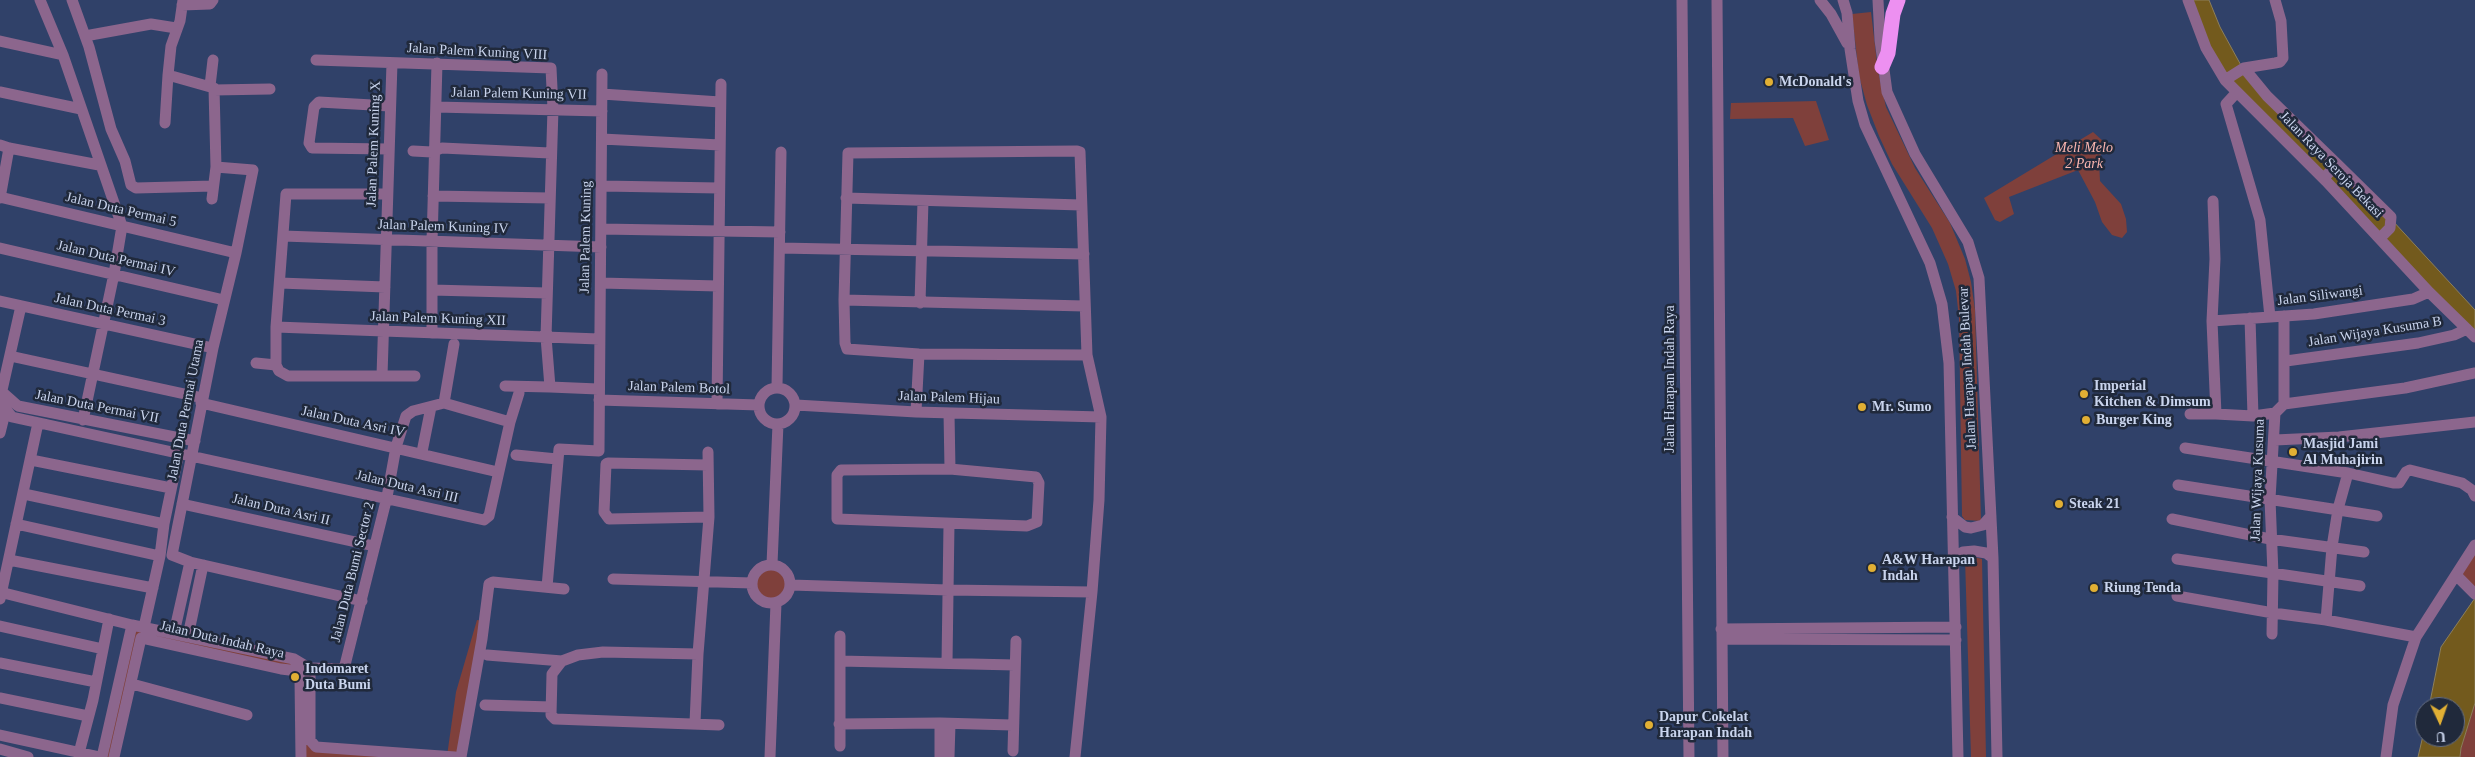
<!DOCTYPE html>
<style>
body{margin:0}
#map{position:relative;width:2475px;height:757px;overflow:hidden;background:#304169;font-family:"Times New Roman",serif}
canvas{display:block}
.north{position:absolute;left:2415px;top:697px;width:50px;height:50px;box-sizing:border-box;background:#20293b;border:1px solid #646d82;border-radius:50%;rotate:177deg;font-size:14px;font-weight:700;line-height:20px;text-align:center;color:#c9d4ed}
.north::after{content:'';display:block;margin:auto;width:18px;height:22px;background:#e1af34;clip-path:polygon(50% 0,100% 100%,50% 72%,0 100%)}
</style>
<div id="map">
<canvas width="2475" height="757"></canvas>
<div class="north">U</div>
</div>
<script>
const ctx = document.querySelector('canvas').getContext('2d');
ctx.lineJoin = 'round';
function paint(path, color) {
  ctx.fillStyle = color;
  ctx.fill(path, 'evenodd');
}
function toPath(rows) {
  const path = new Path2D();
  for (const r of rows) {
    if (r.length === 3) {
      path.moveTo(r[0] + r[2], r[1]);
      path.arc(r[0], r[1], r[2], 0, 2 * Math.PI);
      continue;
    }
    path.moveTo(r[0], r[1]);
    for (let i = 2; i < r.length; i += 2) path.lineTo(r[i], r[i + 1]);
  }
  return path;
}
function stroke(path, color, width, dash) {
  ctx.strokeStyle = color;
  ctx.lineWidth = width;
  ctx.lineCap = dash ? 'butt' : 'round';
  ctx.setLineDash(dash || []);
  ctx.stroke(path);
}
function drawText(font, color, halo, rows, align = 'center') {
  ctx.font = font + ' "Times New Roman",serif';
  ctx.lineWidth = 5;
  ctx.setLineDash([]);
  ctx.textBaseline = 'middle';
  ctx.strokeStyle = halo;
  ctx.fillStyle = color;
  for (const [text, x, y, turn = 0] of rows) {
    ctx.save();
    ctx.translate(x, y);
    ctx.rotate((+turn || 0) * Math.PI / 180);
    ctx.textAlign = isNaN(turn) ? turn : align;
    if (halo) ctx.strokeText(text, 0, 0);
    ctx.fillText(text, 0, 0);
    ctx.restore();
  }
}
paint(toPath([
 [1871,12,1878,71,1886,107,1915,168,1950,223,1965,259,1971,282,1975,310,1981,521,1965,520,1962,516,1959,318,1956,291,1948,264,1932,228,1892,164,1879,136,1867,105,1859,76,1852,14],
 [1816,101,1829,140,1805,146,1793,118,1730,119,1731,103],
 [2093,132,2104,142,2099,161,2100,181,2121,204,2126,219,2127,232,2122,238,2112,235,2102,222,2095,202,2078,170,2009,197,2014,214,2000,222,1995,220,1984,198],
 [2475,545,2475,594,2456,575],
 [1974,557,1982,559,1986,757,1971,757,1965,558],
 [771,584,19],
 [477,620,484,621,461,757,301,757,300,679,298,671,144,637,140,640,114,757,102,757,132,625,294,659,298,671,309,669,310,740,316,747,447,756,456,692],
 [2475,703,2475,757,2460,757,2461,748]
]), '#7f403b');
const water = toPath([
 [2188,0,2209,0,2220,27,2243,69,2392,220,2475,310,2475,336,2225,80,2188,0],
 [2475,598,2475,703,2461,748,2460,757,2418,757,2425,727,2425,737,2455,737,2455,707,2429,707,2441,647,2475,598]
]);
paint(water, '#735a1d');
stroke(water, '#8d7f5b', 1);
stroke(toPath([
 [40,0,63,55,122,226,114,274,83,420],
 [72,0,89,47,111,129,125,161,131,185,136,188,213,186],
 [183,0,180,21,171,46,168,75,214,88,216,167,212,199],
 [1682,0,1689,757],
 [1717,0,1723,757],
 [1820,0,1831,14,1847,43],
 [1843,0,1847,13,1850,49,1858,101,1865,125,1930,263,1942,304,1949,363,1958,757],
 [1878,0,1880,40,1887,92,1915,154,1968,242,1979,278,1993,558,1997,757],
 [2188,0,2206,48,2225,80,2326,181,2429,292,2475,337],
 [182,5,210,4,213,0],
 [85,36,151,24,176,28],
 [0,41,63,55],
 [316,60,551,68,553,109,546,337,550,387,598,389],
 [2244,68,2267,96,2337,164,2324,178],
 [2225,80,2244,68,2275,63,2280,62,2283,58,2281,21,2275,0],
 [210,86,213,60],
 [214,90,270,89],
 [0,92,81,109],
 [2237,92,2226,104,2260,220,2270,317],
 [602,94,720,102],
 [436,107,602,111],
 [165,123,168,75],
 [602,139,720,145],
 [0,145,9,148,99,165],
 [389,149,312,148,309,143,314,107,319,102,390,106],
 [413,151,432,152,442,148,550,153],
 [2337,164,2391,217,2390,228,2380,238],
 [216,167,253,170,236,253,213,348,172,555,190,562,362,601],
 [602,186,719,188],
 [387,194,286,194,276,327,276,365,279,371,288,376,415,376],
 [433,196,550,198],
 [0,197,236,253],
 [0,198,9,148],
 [846,198,1081,205],
 [2213,201,2215,259,2212,321,2216,414,2253,416,2275,413],
 [601,229,780,232],
 [283,236,601,247],
 [0,248,224,300],
 [780,248,1084,254],
 [280,283,385,287],
 [601,283,718,286],
 [432,290,547,293],
 [844,300,1084,306],
 [0,301,213,348],
 [920,303,923,201],
 [2284,316,2284,404],
 [2250,318,2253,416],
 [2212,321,2314,314,2413,299,2429,292],
 [276,327,599,339],
 [432,333,432,242,437,63],
 [10,356,203,398],
 [2286,361,2418,343,2454,335,2467,329],
 [256,363,276,365],
 [382,376,392,63],
 [505,386,550,387],
 [777,387,781,152],
 [777,406,18],
 [0,390,18,406,195,441],
 [2,390,21,306],
 [599,400,759,405],
 [0,402,12,417,484,520,489,516,510,422,519,393],
 [201,403,498,472],
 [444,403,454,344],
 [717,404,721,84],
 [796,405,916,412,1101,417],
 [916,412,919,354],
 [949,413,950,469],
 [2190,414,2216,414],
 [0,433,6,409],
 [2275,440,2339,437,2475,422],
 [2185,448,2348,473,2393,483,2399,483,2406,472,2410,470,2462,483,2472,490,2475,496],
 [422,452,431,407],
 [516,455,557,459],
 [31,460,171,488],
 [708,465,608,463,606,464,604,512,609,519,709,517],
 [950,469,1036,477,1039,483,1037,522,1027,526,837,519,837,475,841,470,950,469],
 [2178,485,2377,516],
 [24,494,164,524],
 [182,504,374,546],
 [1952,517,1965,527,1971,528,1983,525,1991,516],
 [2172,519,2270,539,2364,552],
 [16,524,160,556],
 [1953,558,1963,552,1974,551,1986,553,1993,558],
 [2177,559,2360,586],
 [9,560,153,588],
 [772,564,778,424],
 [771,584,19],
 [2456,575,2475,594],
 [613,579,752,583],
 [791,585,948,590,1092,592],
 [547,587,559,449,599,451,602,74],
 [0,592,132,625],
 [2177,596,2273,613,2326,620,2416,637],
 [0,599,38,423],
 [2326,620,2332,547,2338,509,2348,473],
 [0,626,103,649],
 [144,627,160,556,164,524,179,452],
 [1721,629,1956,627],
 [174,633,190,562],
 [2272,634,2273,574,2270,499,2275,413,2284,404,2405,388,2475,373],
 [188,636,203,565],
 [1722,639,1956,640],
 [698,654,603,652,578,655,562,661,552,674,551,715,555,719,719,725],
 [487,655,562,661],
 [840,661,1015,665],
 [0,663,96,682],
 [947,663,949,524],
 [296,664,300,679,301,757],
 [132,684,247,715],
 [0,698,88,716],
 [485,705,551,707],
 [695,723,698,654,709,517,708,452],
 [839,724,940,723,1012,725],
 [0,735,100,757],
 [840,746,840,636],
 [0,749,28,757],
 [1013,751,1016,641],
 [79,753,93,700,109,619],
 [102,757,132,625,294,659,304,665,309,669,310,674,310,740,316,747,455,757],
 [114,757,141,638,281,669,298,671,311,668,344,669,387,497,396,447,406,416,413,411,444,403,510,422],
 [461,757,482,639,489,584,493,582,564,589],
 [770,757,776,603],
 [940,757,940,723],
 [949,757,950,724],
 [1075,757,1092,592,1099,500,1101,417,1087,355,1080,152,1077,151,848,153,844,300,845,343,847,349,919,354,1087,355],
 [2386,757,2393,705,2416,637,2475,545]
]), '#8c668d', 11);
stroke(toPath([
 [1882,67,1888,53,1893,14,1898,0]
]), '#ed90f1', 15);
for (const [x, y, r, color] of [
 [1769,82,5,"#e1af34"],
 [2084,394,5,"#e1af34"],
 [1862,407,5,"#e1af34"],
 [2086,420,5,"#e1af34"],
 [2293,452,5,"#e1af34"],
 [2059,504,5,"#e1af34"],
 [1872,568,5,"#e1af34"],
 [2094,588,5,"#e1af34"],
 [295,677,5,"#e1af34"],
 [1649,725,5,"#e1af34"]
]) {
  const dot = new Path2D();
  dot.arc(x, y, r, 0, 2 * Math.PI);
  ctx.fillStyle = color;
  ctx.fill(dot);
  stroke(dot, '#20293b', 2);
}
drawText('14px', '#c9d4ed', '#20293b', [
 ["Jalan Palem Kuning VIII",477,52,3],
 ["Jalan Palem Kuning VII",519,94,1],
 ["Jalan Palem Kuning X",374,144,-88],
 ["Jalan Raya Seroja Bekasi",2331,165,46],
 ["Jalan Duta Permai 5",121,210,13],
 ["Jalan Palem Kuning IV",443,227,2],
 ["Jalan Palem Kuning",586,237,-89],
 ["Jalan Duta Permai IV",116,259,13],
 ["Jalan Siliwangi",2320,296,-7],
 ["Jalan Duta Permai 3",110,310,12],
 ["Jalan Palem Kuning XII",438,319,2],
 ["Jalan Wijaya Kusuma B",2375,332,-9],
 ["Jalan Harapan Indah Bulevar",1968,368,-93],
 ["Jalan Harapan Indah Raya",1670,379,-90],
 ["Jalan Palem Botol",679,388,2],
 ["Jalan Palem Hijau",949,398,2],
 ["Jalan Duta Permai VII",97,407,11],
 ["Jalan Duta Permai Utama",186,410,-79],
 ["Jalan Duta Asri IV",353,422,12],
 ["Jalan Wijaya Kusuma",2258,480,-88],
 ["Jalan Duta Asri III",407,487,13],
 ["Jalan Duta Asri II",281,510,13],
 ["Jalan Duta Bumi Sector 2",353,572,-76],
 ["Jalan Duta Indah Raya",222,640,13]
]);
drawText('bold 14px', '#c9d4ed', '#20293b', [
 ["McDonald's",1779,82],
 ["Imperial",2094,386],
 ["Kitchen & Dimsum",2094,402],
 ["Mr. Sumo",1872,407],
 ["Burger King",2096,420],
 ["Masjid Jami",2303,444],
 ["Al Muhajirin",2303,460],
 ["Steak 21",2069,504],
 ["A&W Harapan",1882,560],
 ["Indah",1882,576],
 ["Riung Tenda",2104,588],
 ["Indomaret",305,669],
 ["Duta Bumi",305,685],
 ["Dapur Cokelat",1659,717],
 ["Harapan Indah",1659,733]
], 'left');
drawText('italic 14px', '#fcb7b0', '#20293b', [
 ["Meli Melo",2084,148],
 ["2 Park",2084,164]
]);
</script>
